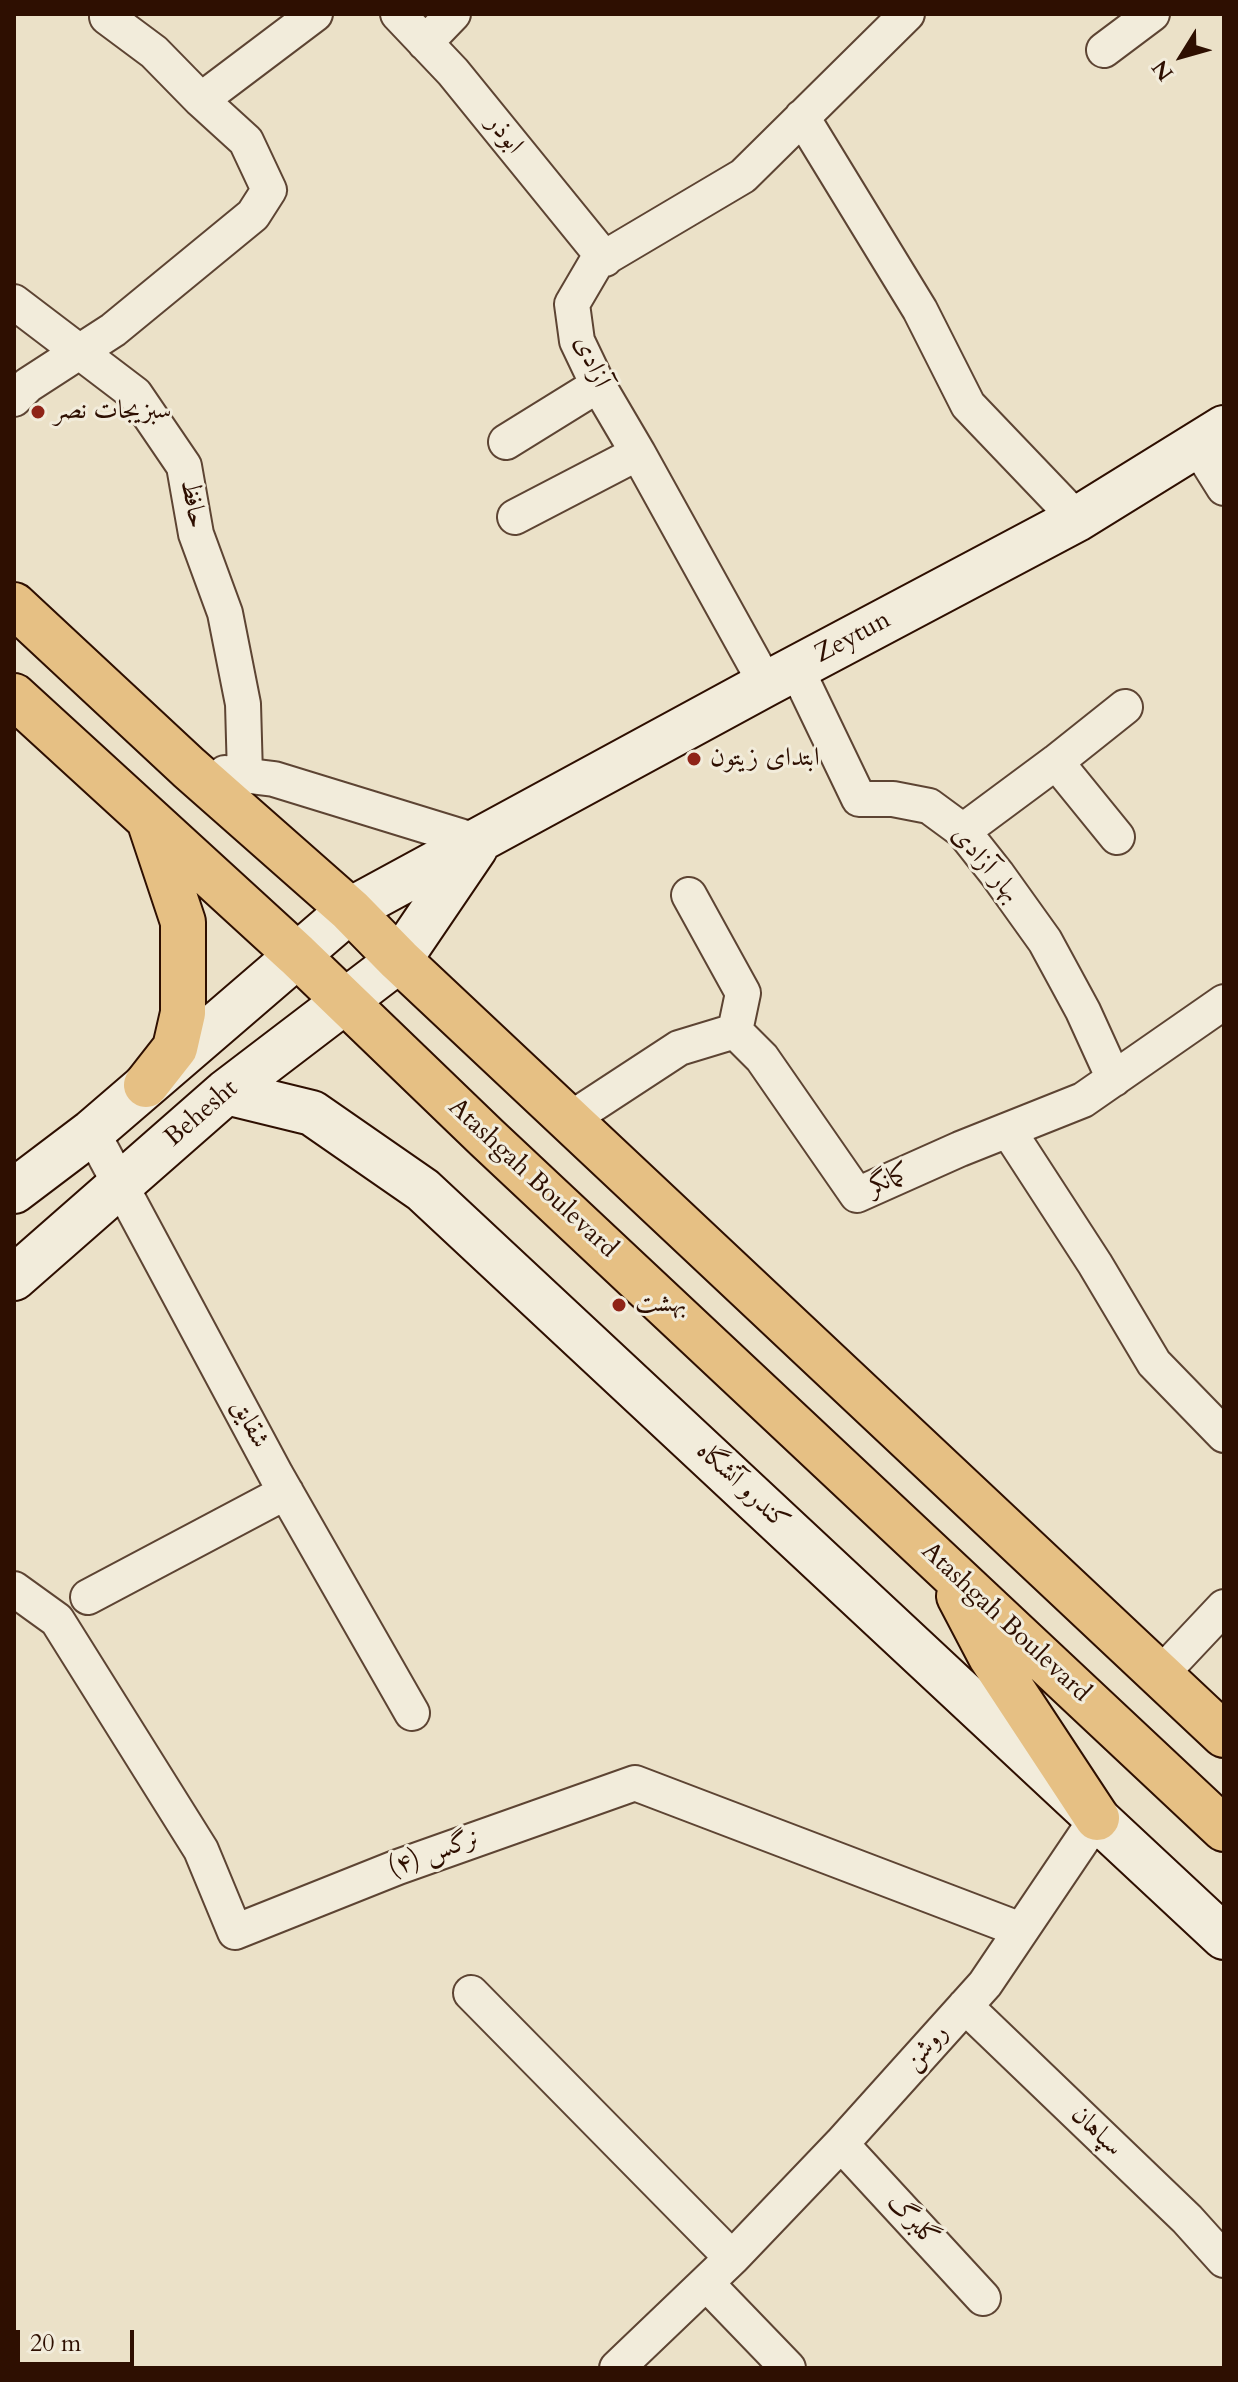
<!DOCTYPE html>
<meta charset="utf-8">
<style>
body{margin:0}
#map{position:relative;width:1238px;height:2382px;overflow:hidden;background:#ebe1c8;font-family:Cardo,serif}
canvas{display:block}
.frame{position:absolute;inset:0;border:16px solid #2e0f01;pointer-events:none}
.north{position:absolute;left:1142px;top:16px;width:80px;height:80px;-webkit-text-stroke:6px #f2ecdb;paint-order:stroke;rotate:233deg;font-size:22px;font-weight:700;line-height:32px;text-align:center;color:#2e0f01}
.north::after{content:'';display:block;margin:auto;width:28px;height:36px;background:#2e0f01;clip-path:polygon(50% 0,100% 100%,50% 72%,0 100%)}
.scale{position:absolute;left:16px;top:2330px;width:118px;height:36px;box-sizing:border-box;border:4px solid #2e0f01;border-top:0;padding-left:10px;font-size:24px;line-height:28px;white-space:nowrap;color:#2e0f01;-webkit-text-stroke:6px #f2ecdb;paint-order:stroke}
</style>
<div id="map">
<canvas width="1238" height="2382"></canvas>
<div class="frame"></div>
<div class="north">N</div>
<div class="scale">20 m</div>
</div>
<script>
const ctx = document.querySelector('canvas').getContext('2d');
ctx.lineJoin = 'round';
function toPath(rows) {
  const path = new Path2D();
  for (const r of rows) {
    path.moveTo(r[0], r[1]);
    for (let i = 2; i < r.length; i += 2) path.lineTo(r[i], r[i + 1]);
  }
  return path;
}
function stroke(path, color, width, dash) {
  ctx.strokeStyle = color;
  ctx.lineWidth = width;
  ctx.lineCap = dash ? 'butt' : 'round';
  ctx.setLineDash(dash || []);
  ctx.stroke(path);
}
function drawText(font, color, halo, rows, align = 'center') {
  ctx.font = font + ' Cardo,Amiri,serif';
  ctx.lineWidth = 6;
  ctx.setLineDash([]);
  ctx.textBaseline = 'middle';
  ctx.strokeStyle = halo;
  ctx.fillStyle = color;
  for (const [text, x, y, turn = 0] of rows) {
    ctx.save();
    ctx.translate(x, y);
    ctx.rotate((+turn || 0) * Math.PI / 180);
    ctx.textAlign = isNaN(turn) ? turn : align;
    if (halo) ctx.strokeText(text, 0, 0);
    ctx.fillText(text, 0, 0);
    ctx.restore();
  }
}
const street = toPath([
 [398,14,453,72,605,259],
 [425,43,453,14],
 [1104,50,1152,14],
 [201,100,315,14],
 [802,117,920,310,968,405,1077,519],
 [14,302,135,394,184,466,196,534,225,613,243,704,245,775],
 [14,399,28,385,113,330,253,215,269,190,246,141,201,100,154,52,107,17],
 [506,442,598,385],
 [1197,445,1224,488],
 [515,517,638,453],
 [796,668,859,799,893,799,929,806,963,831,997,874,1045,941,1083,1011,1114,1079],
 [766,684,638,453,598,385,577,341,572,304,596,263,743,176,907,14],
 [1056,762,1117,837],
 [225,773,274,779,479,842],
 [963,831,1056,762,1125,707],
 [689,895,743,993,735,1031],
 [569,1120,679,1048,735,1031,762,1058,857,1195,960,1149,1083,1100,1224,1002],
 [1008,1130,1095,1264,1154,1363,1224,1435],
 [92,1132,276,1475,412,1713],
 [14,1589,57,1620,201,1850,235,1932,398,1867,635,1783,1021,1930],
 [88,1597,286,1492],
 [1160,1675,1224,1607],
 [471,1993,732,2258],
 [965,2006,1187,2219,1224,2260],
 [841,2144,983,2298],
 [706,2283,788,2368],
 [617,2368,732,2258,841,2144,985,1984,1097,1818]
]);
const secondary = toPath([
 [226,1092,312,1113,423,1190,1224,1937],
 [14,1191,92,1132,350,910,766,684,1077,519,1224,428],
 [14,1278,226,1092,399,960,475,848]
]);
const primary = toPath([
 [14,605,189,768,350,910,399,960,1224,1735],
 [14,696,297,955,487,1138,1224,1829],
 [146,1085,175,1048,183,1013,183,922,151,826],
 [959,1596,991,1657,1097,1818]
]);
stroke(street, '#5d4433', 38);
stroke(secondary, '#2e0f01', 48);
stroke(primary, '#2e0f01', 48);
stroke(street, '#f2ecdb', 34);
stroke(secondary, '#f2ecdb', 44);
stroke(primary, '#e6c084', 44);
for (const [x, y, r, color] of [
 [38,412,8,"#8f2418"],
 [694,759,8,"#8f2418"],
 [619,1305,8,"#8f2418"]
]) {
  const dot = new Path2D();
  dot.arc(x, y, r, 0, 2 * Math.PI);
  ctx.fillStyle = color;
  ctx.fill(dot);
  stroke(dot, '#f2ecdb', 3);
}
drawText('26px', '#2e0f01', '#f2ecdb', [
 ["ابوذر",504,135,51],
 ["آزادی",591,362,67],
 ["حافظ",192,504,79],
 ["Zeytun",853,638,-28],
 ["بهار آزادی",985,865,50],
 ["Behesht",202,1114,-41],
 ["Atashgah Boulevard",532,1179,43],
 ["کمانگر",889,1181,-24],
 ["شقایق",249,1424,62],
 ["کندرو آتشگاه",742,1487,43],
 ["Atashgah Boulevard",1005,1623,43],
 ["نرگس (۴)",434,1854,-20],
 ["روشن",927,2048,-48],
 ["سپاهان",1096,2132,44],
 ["گلبرگ",912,2221,47]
]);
drawText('26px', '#2e0f01', '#f2ecdb', [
 ["سبزیجات نصر",54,412],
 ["ابتدای زیتون",710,759],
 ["بهشت",635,1305]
], 'left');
</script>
